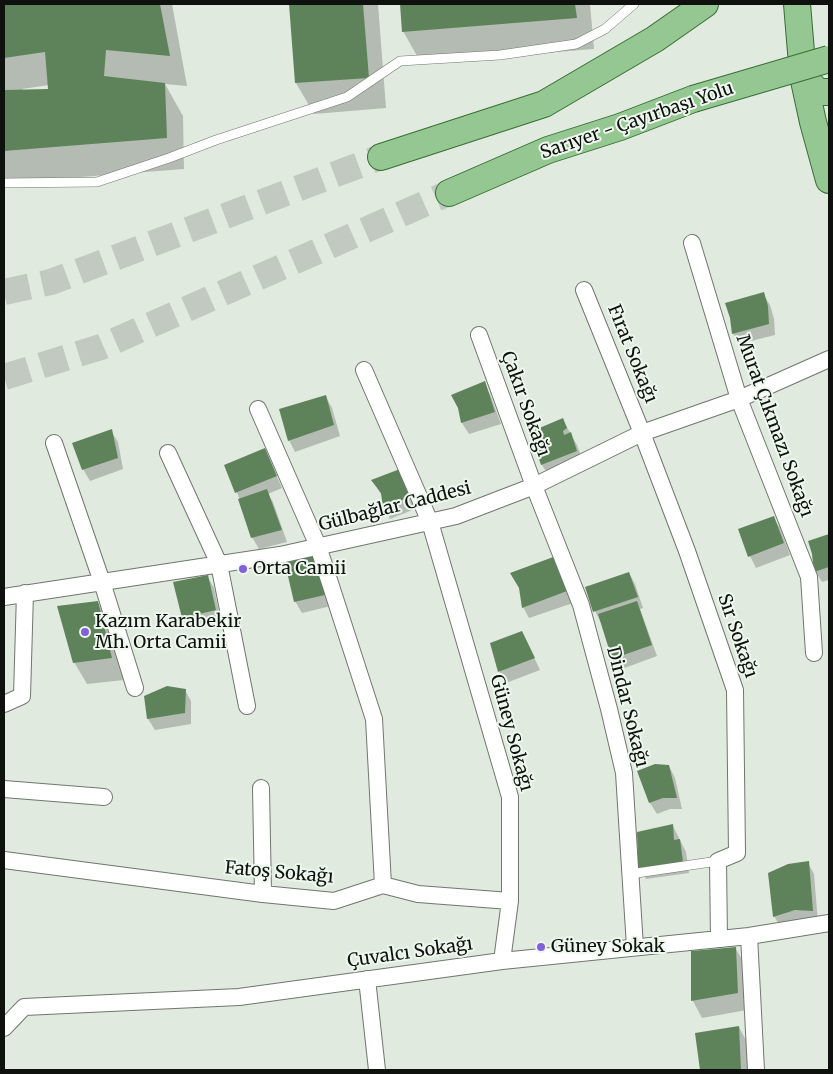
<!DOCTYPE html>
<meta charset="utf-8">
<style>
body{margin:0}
#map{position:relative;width:833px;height:1074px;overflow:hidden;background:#e1eadf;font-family:Merriweather,serif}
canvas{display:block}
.frame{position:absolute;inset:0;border:5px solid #0e110e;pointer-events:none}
</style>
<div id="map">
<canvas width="833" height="1074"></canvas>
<div class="frame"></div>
</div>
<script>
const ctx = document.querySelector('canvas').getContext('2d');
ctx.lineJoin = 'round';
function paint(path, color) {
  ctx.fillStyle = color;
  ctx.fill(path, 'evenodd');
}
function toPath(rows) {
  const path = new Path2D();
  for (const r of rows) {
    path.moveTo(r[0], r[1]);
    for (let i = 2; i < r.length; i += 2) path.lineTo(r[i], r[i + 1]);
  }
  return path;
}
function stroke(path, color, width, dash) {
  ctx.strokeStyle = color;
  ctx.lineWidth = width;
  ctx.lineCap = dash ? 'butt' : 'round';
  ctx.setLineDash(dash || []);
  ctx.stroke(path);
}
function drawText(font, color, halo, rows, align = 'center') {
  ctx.font = font + ' Merriweather,serif';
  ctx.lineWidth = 4;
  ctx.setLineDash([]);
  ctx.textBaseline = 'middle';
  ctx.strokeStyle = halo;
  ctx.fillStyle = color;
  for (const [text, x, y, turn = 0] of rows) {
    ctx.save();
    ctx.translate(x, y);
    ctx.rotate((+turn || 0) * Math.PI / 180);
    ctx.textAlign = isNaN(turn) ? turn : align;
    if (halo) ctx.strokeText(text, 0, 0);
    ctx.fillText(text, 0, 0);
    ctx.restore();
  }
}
paint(toPath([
 [4,4,172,4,187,86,165,84,183,116,184,169,4,183],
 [49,85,49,90,23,90,22,89],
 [290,4,378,4,386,108,314,114,296,83],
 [401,4,590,4,594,49,421,63,403,31],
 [763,294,770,305,774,319,775,335,739,344,733,333,731,318],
 [484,383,490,394,501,424,469,434,462,423,460,408],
 [326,397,332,408,340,436,295,452,289,440],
 [563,420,577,445,583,462,549,476,542,465,531,433],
 [111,431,118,442,123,469,90,481,83,469],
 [265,450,282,488,268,494,273,502,287,542,259,549,252,537,240,500,226,465],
 [373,481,406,482,415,509,390,519,384,508,382,496],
 [773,517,780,528,790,555,756,568,750,556],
 [829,535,829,580,822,582,815,571,814,554,809,542],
 [314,553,331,606,302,613,295,601],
 [555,557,573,603,529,618,523,607],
 [629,573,635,584,643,608,640,609,657,656,619,670,613,659,601,623,595,611],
 [207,576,214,588,221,621,189,629,183,618,174,583],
 [98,603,110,625,124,680,87,684,74,662],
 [522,632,540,670,506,683,500,672,492,644],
 [185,690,191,701,191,724,155,730,148,719,145,697],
 [669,766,675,778,682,809,670,809,657,814,650,803,639,771],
 [673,826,686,852,689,873,646,879,640,867],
 [808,863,814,874,818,922,781,928,774,916],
 [736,949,746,966,747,1010,702,1018,693,1001,692,952],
 [739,1027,748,1044,750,1070,702,1070,696,1034]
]), '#0003');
paint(toPath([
 [4,4,160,4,170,56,106,50,104,76,165,83,167,138,4,151,4,90,48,89,45,52,4,58],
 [289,4,363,4,369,78,295,83],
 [400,4,575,4,577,18,402,32],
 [764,292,768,306,769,324,732,334,730,318,725,303],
 [485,381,495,412,461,423,458,408,451,395],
 [326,395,334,425,288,441,279,409],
 [563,418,567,428,563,431,564,435,571,432,577,451,541,465,530,432],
 [112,429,118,458,82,470,72,443],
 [265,448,277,476,235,493,224,465],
 [400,469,409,497,383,508,381,493,371,480],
 [267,489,282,530,251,538,238,499],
 [774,516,784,543,748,557,738,529],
 [829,534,829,567,814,572,812,554,808,541],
 [315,552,325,595,294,602,284,559],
 [556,556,567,591,522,608,519,588,510,573],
 [629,572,638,597,593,612,585,587],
 [208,575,216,610,182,618,173,582],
 [98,601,112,658,73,663,57,606],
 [637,601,652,645,612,659,598,614],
 [522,631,535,658,498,672,490,643],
 [167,686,186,689,185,713,147,719,144,696],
 [655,764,669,765,677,798,663,798,649,803,637,771],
 [673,824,674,840,680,839,683,862,638,868,637,832],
 [809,861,813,911,795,910,773,917,768,873,788,864],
 [736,947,738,993,691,1001,691,951],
 [739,1026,741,1070,700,1070,695,1033]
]), '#5e835b');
stroke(toPath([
 [4,292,51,282,381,157],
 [4,377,101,347,449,193]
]), '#c1c9c0', 26, [26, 13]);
const lane = toPath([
 [4,183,97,182,169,158,216,140,347,97,400,61,500,55,576,44,605,29,634,4],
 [630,874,718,861]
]);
const street = toPath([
 [692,243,739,399,809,577,814,653],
 [584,290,642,433,687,551,735,690,737,853,718,861,719,939],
 [479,335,534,486,581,605,609,709,624,773,635,947],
 [364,370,430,522,510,797,510,901,502,961],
 [54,443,102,582,135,688],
 [168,453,219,564,247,706],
 [4,597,280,555,456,516,534,486,642,433,739,399,829,359],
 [4,704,22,696,25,593],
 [261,788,263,894],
 [4,789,104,797],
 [4,860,263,894,334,901,383,885,374,719,318,546,258,409],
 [383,885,418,894,510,901],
 [749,936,756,1070],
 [367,979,377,1070],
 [4,1028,24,1007,239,997,502,961,749,936,829,923]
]);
const primary = toPath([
 [797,4,803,76,813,122,829,180],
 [803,76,818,92,829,92],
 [381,157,544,104,655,39,705,4],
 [449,193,548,150,620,127,693,99]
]);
stroke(lane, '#6f776e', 10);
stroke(street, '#6f776e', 18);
stroke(primary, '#376f33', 28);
stroke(lane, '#fff', 9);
stroke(street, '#fff', 16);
stroke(primary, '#94c791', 26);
const primaryBridge = toPath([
 [693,99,829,59]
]);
stroke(primaryBridge, '#376f33', 28, []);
stroke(primaryBridge, '#94c791', 26);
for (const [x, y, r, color] of [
 [243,569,5,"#8260db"],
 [85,632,5,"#8260db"],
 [541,947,5,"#8260db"]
]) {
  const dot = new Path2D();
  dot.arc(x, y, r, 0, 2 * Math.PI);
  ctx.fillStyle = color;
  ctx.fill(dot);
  stroke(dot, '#eef7ed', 2);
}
drawText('18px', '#0e110e', '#eef7ed', [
 ["Sarıyer - Çayırbaşı Yolu",637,121,-19],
 ["Fırat Sokağı",632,354,68],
 ["Çakır Sokağı",525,404,70],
 ["Murat Çıkmazı Sokağı",774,426,70],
 ["Gülbağlar Caddesi",395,507,-14],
 ["Sır Sokağı",737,636,71],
 ["Dindar Sokağı",627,707,76],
 ["Güney Sokağı",511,733,75],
 ["Fatoş Sokağı",279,873,5],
 ["Çuvalcı Sokağı",410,953,-8]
]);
drawText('18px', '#0e110e', '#eef7ed', [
 ["Orta Camii",253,569],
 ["Kazım Karabekir",95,622],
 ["Mh. Orta Camii",95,643],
 ["Güney Sokak",551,947]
], 'left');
</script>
